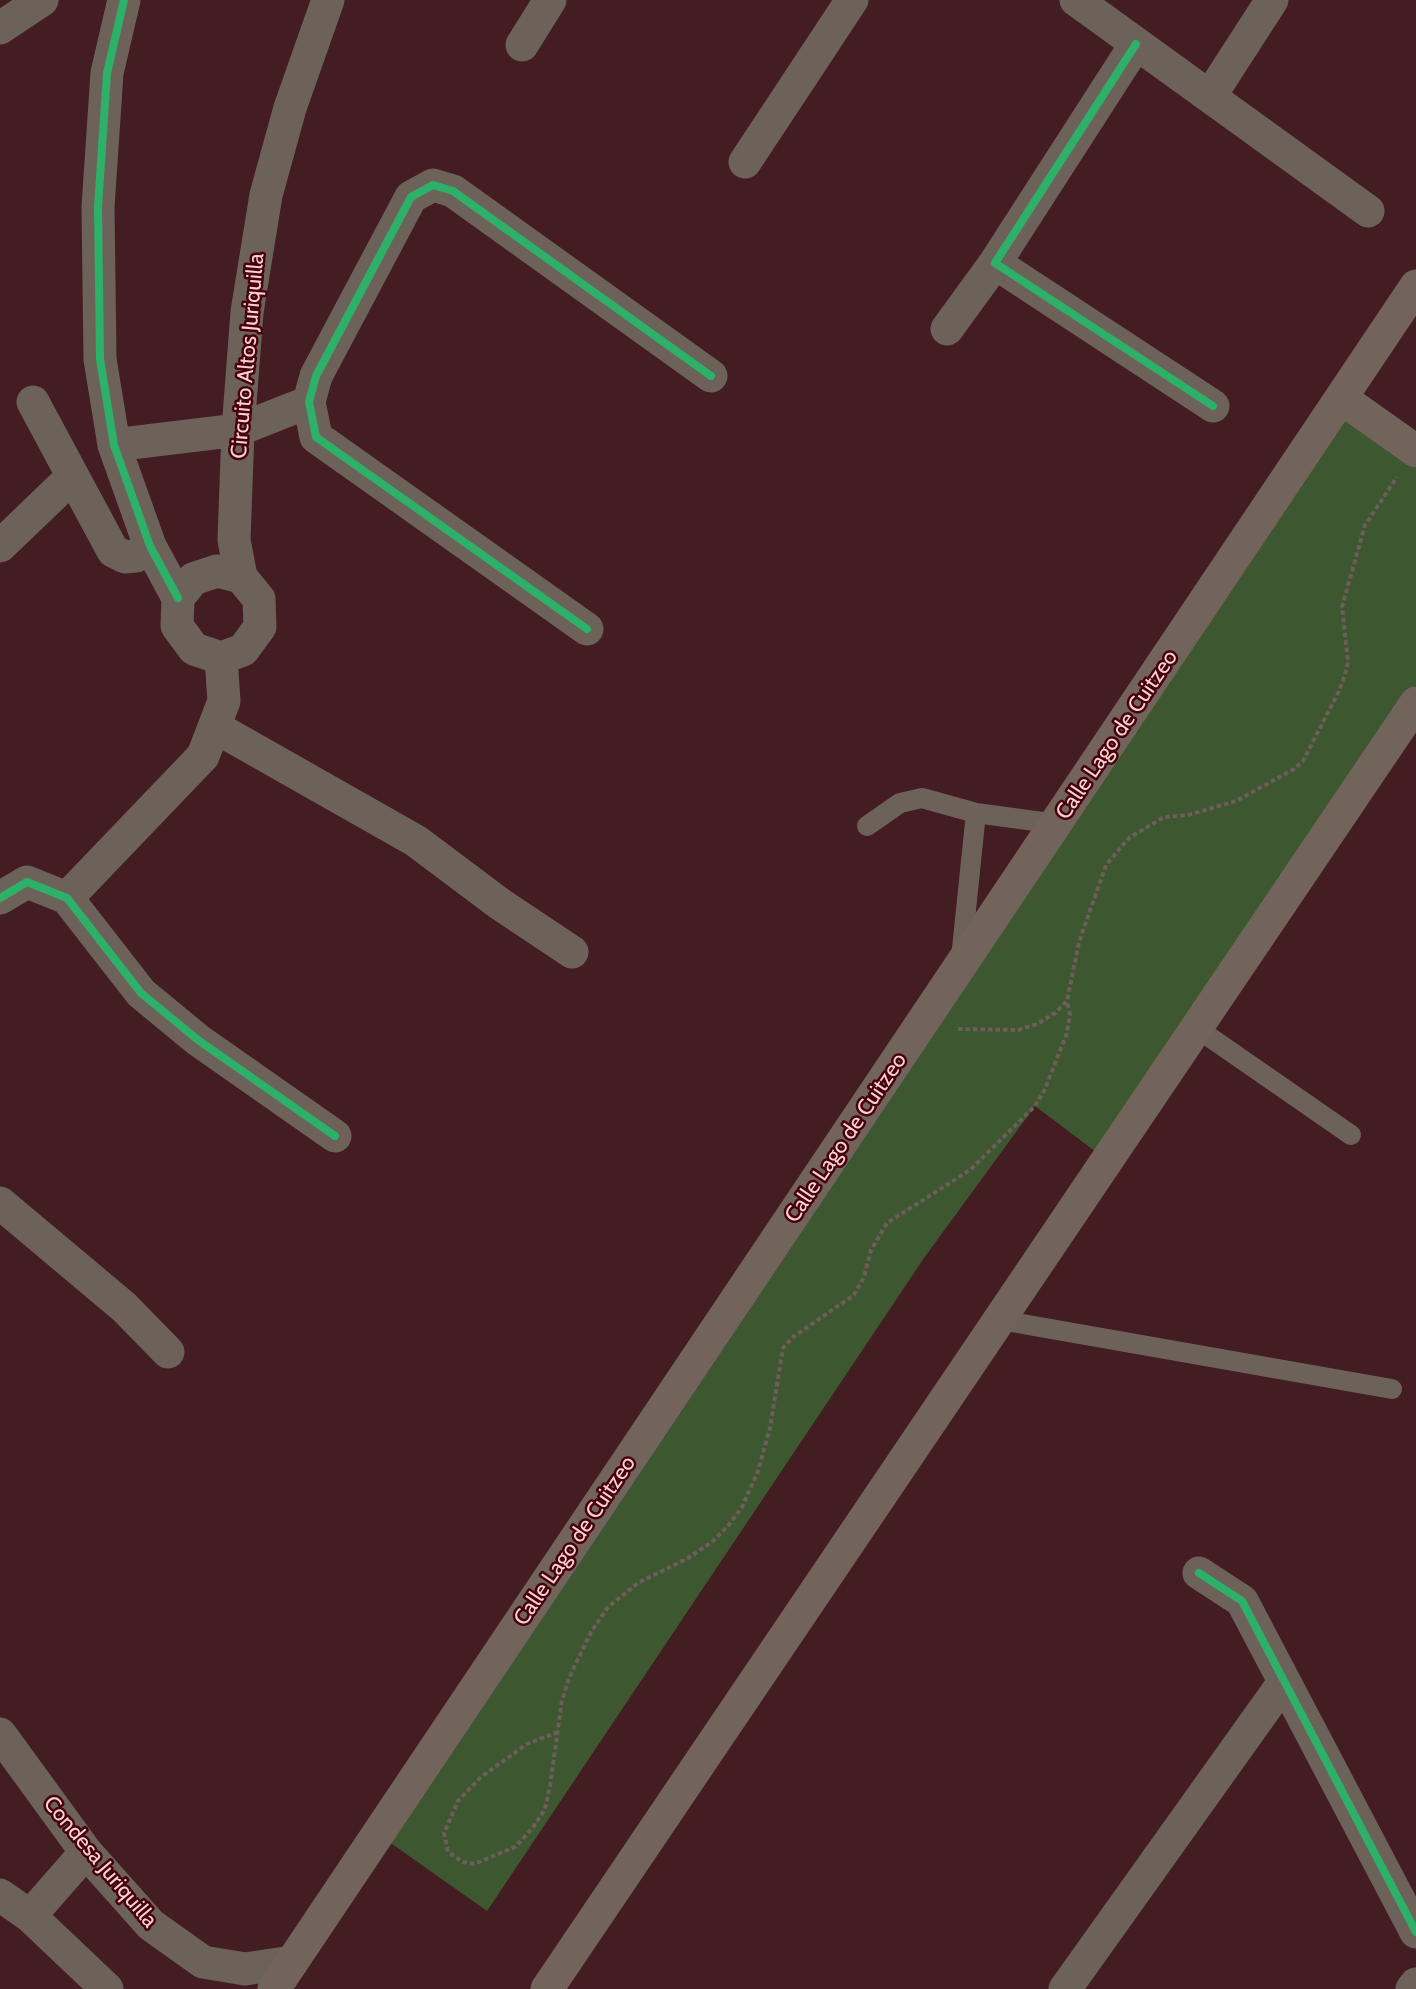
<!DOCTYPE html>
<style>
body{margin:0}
canvas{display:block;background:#431d22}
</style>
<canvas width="1416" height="1989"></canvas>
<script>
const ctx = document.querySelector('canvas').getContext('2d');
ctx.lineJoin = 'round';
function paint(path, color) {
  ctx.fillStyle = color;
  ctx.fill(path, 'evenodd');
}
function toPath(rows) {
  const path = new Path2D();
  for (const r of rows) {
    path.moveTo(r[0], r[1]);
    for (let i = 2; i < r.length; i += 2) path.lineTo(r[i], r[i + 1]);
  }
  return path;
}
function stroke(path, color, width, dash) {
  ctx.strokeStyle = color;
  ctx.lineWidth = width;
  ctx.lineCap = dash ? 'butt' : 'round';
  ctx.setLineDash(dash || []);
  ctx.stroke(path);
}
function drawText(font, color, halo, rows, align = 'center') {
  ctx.font = font + ' Cabin,sans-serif';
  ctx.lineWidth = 5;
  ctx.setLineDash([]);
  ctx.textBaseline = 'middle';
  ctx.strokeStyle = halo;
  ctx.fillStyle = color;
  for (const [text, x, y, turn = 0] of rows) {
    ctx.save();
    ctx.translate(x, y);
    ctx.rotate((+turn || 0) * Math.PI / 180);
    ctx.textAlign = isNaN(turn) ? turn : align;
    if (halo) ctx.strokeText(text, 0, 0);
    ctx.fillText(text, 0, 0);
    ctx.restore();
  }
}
paint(toPath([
 [1341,398,1416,450,1416,699,1108,1161,1035,1106,924,1258,487,1911,378,1834]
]), '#3d5730');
stroke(toPath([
 [958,1029,1018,1030,1037,1024,1055,1013,1067,1001,1079,942,1106,865,1129,838,1164,817,1188,815,1236,801,1294,769,1303,761,1339,691,1345,675,1348,662,1342,607,1365,525,1397,477],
 [558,1732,527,1744,481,1777,458,1801,444,1833,448,1852,463,1862,474,1864,515,1847,532,1829,545,1809,550,1786,562,1700,569,1678,591,1632,608,1607,638,1583,688,1558,712,1542,728,1526,742,1507,758,1471,770,1428,783,1348,793,1337,854,1295,864,1277,871,1250,887,1223,970,1170,1035,1106,1045,1089,1067,1033,1070,1015,1067,1001]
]), '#6d5e5a', 4, [4.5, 3]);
stroke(toPath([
 [867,826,900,803,922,798,976,813,1057,824],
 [961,958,976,813],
 [1198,1029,1351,1135],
 [1000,1320,1392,1389]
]), '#6d625a', 20);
stroke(toPath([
 [124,0,107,73,98,207,100,359,114,445,150,546,178,598],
 [1076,0,1368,211],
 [0,28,42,0],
 [1136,44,995,263,1213,406],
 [522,45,550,0],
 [1210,96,1272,0],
 [745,162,852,0],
 [947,329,995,263],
 [33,402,113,551,125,557,136,556,150,546],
 [114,445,238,430,309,402],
 [0,546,72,477],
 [241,577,217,571,193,579,178,598,177,626,194,649,221,658,243,650,260,627,259,599,241,577,234,540,238,430,247,312,266,195,290,108,328,0],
 [587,629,316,437,309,402,316,376,411,197,433,185,453,191,711,376],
 [215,727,416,841,500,904,572,952],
 [0,898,27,882,67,898,141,993,198,1040,335,1136],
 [67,898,203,756,224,701,221,658],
 [0,1203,124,1307,168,1352],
 [1199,1573,1242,1601,1416,1932],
 [0,1734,86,1852,151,1925,203,1962,245,1969,292,1962],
 [0,1895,30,1916,107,1989],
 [30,1916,86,1852],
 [1065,1989,1284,1682],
 [1412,1989,1416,1984]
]), '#6d625a', 33);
stroke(toPath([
 [1341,398,1416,451],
 [274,1989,1416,286],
 [547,1989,1416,703]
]), '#72635b', 33);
stroke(toPath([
 [124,0,107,73,98,207,100,359,114,445,150,546,178,598],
 [1136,44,995,263,1213,406],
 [587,629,316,437,309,402,316,376,411,197,433,185,453,191,711,376],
 [0,898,27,882,67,898,141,993,198,1040,335,1136],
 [1199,1573,1242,1601,1416,1932]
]), '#2db169', 8);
drawText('22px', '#fdd2d1', '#46010e', [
 ["Circuito Altos Juriquilla",248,356,-85],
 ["Calle Lago de Cuitzeo",1117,735,-56],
 ["Calle Lago de Cuitzeo",846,1138,-56],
 ["Calle Lago de Cuitzeo",575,1541,-56],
 ["Condesa Juriquilla",100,1862,50]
]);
</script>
